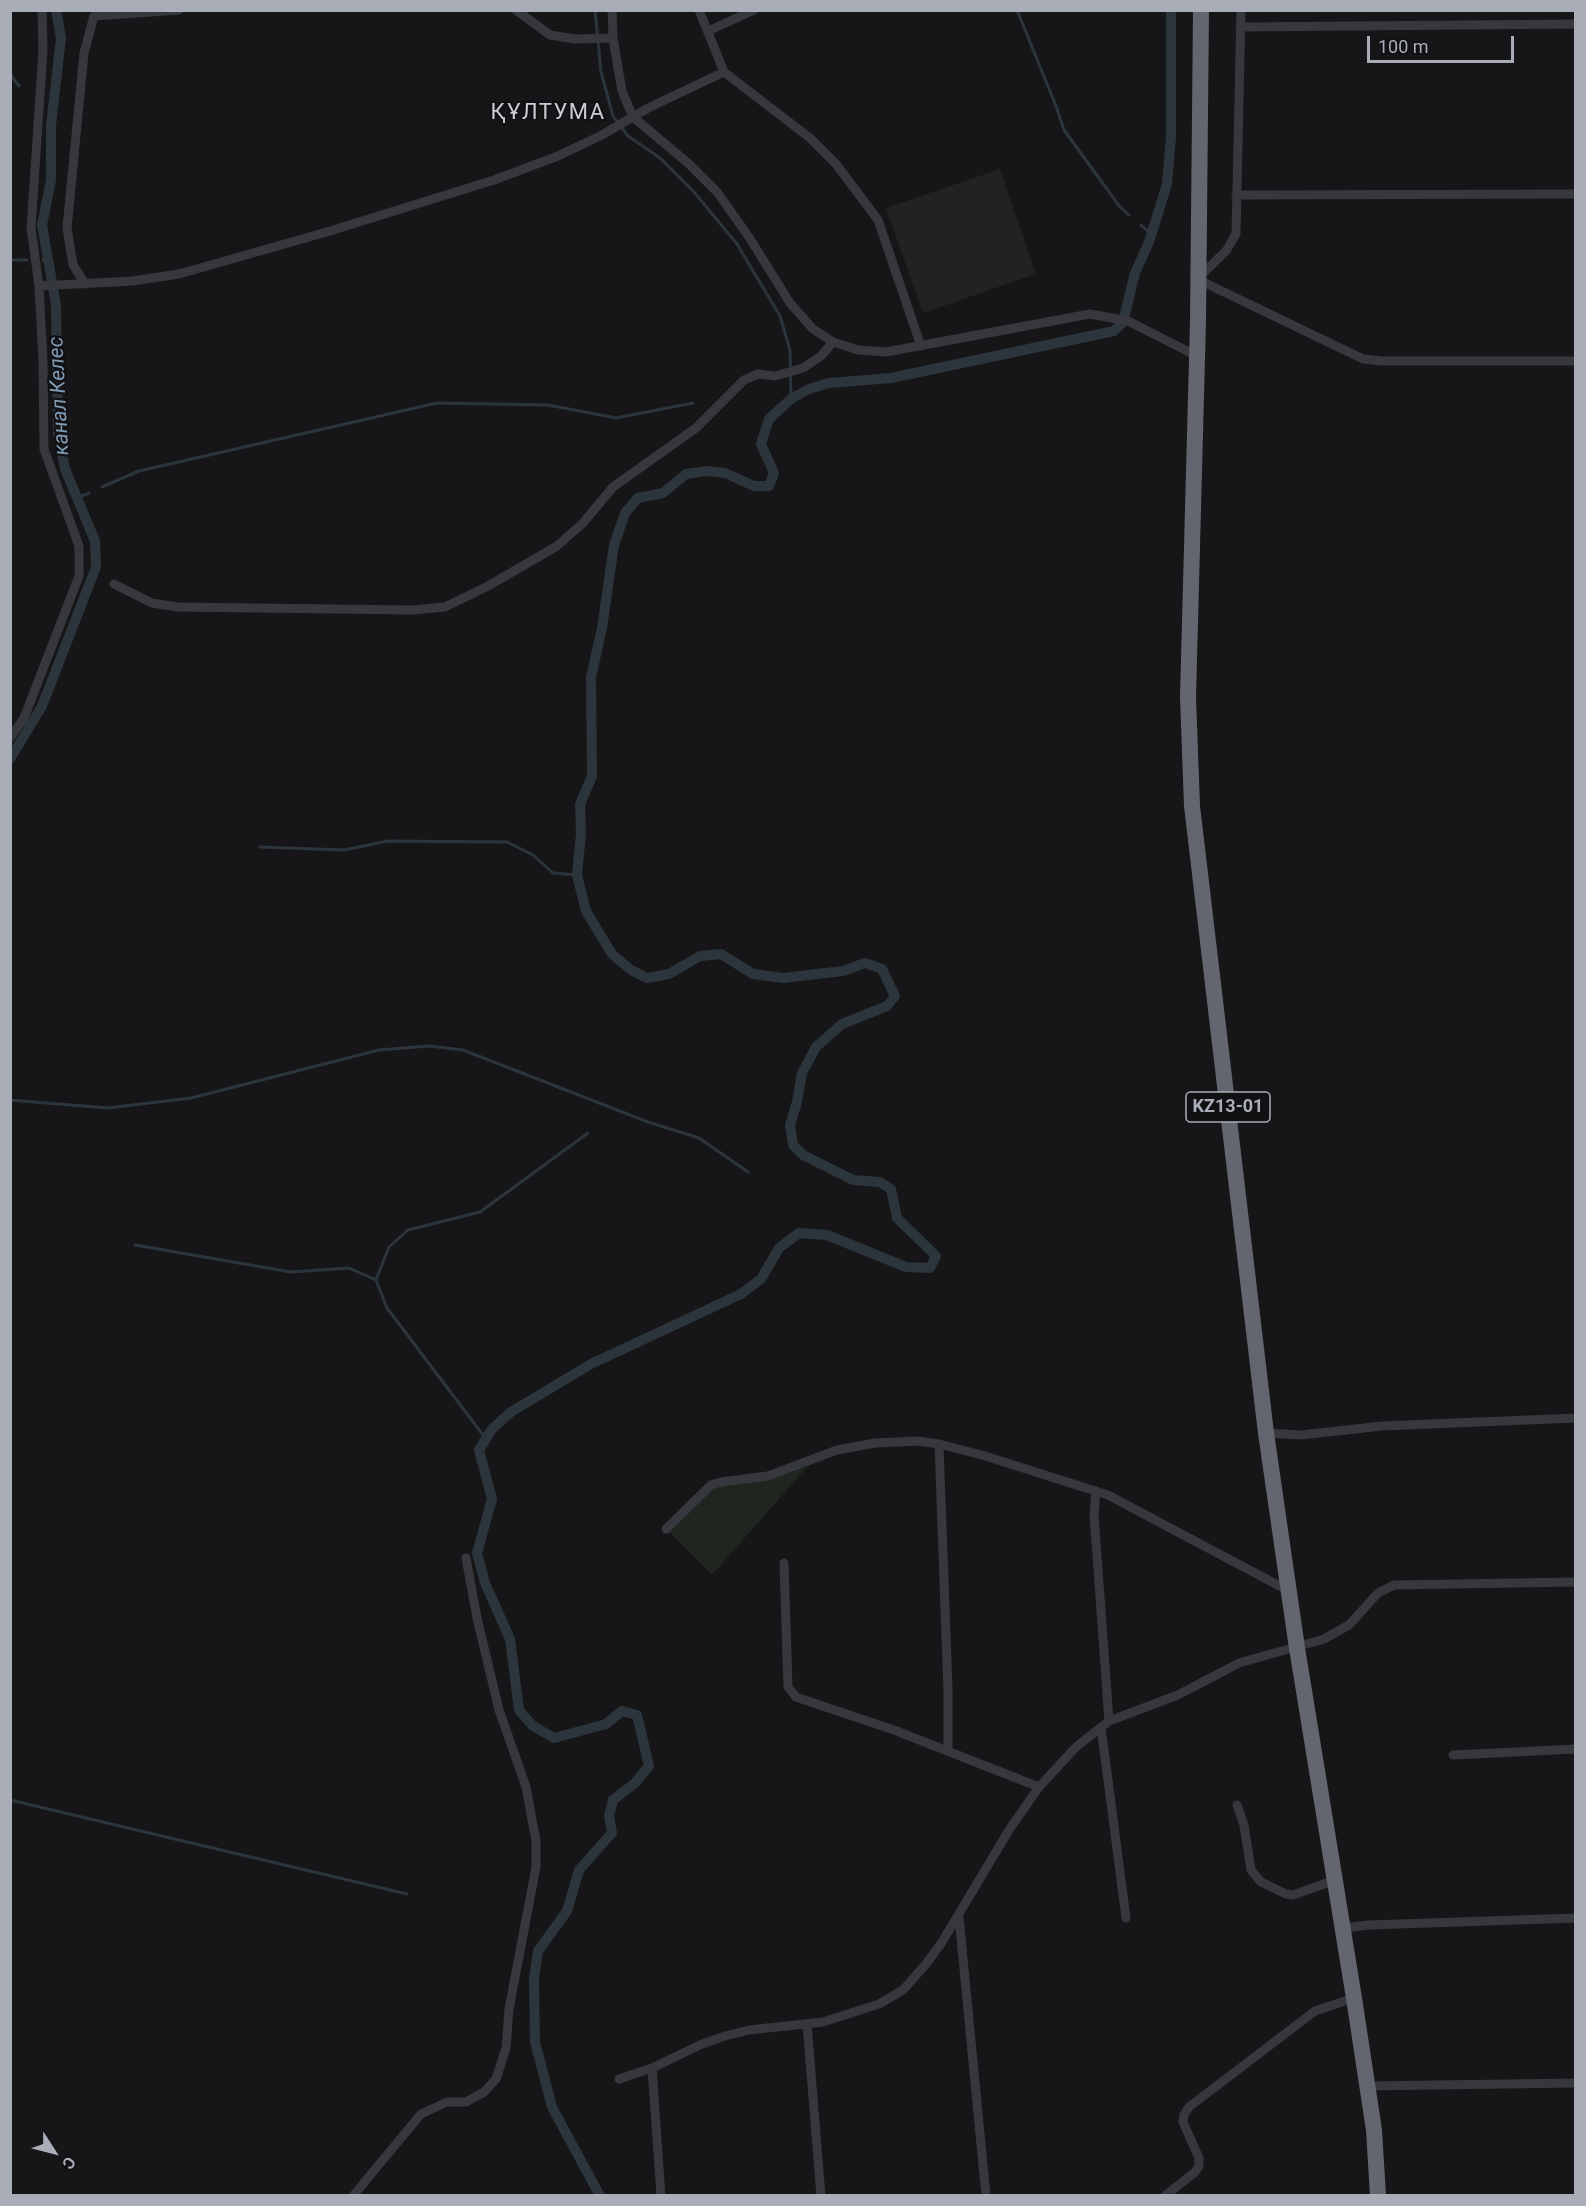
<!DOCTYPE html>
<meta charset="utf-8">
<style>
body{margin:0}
#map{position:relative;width:1586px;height:2206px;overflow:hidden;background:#161618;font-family:Roboto,sans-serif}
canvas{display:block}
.frame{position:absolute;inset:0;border:12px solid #a8adb8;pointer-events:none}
.north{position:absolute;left:24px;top:2122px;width:60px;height:60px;-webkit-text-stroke:4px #111113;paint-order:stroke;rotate:126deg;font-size:16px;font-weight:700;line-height:24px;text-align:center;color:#a8adb8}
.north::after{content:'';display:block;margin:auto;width:21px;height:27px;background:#a8adb8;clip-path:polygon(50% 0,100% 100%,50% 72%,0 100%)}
.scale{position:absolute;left:1367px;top:36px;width:147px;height:27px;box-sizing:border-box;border:3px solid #a8adb8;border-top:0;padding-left:8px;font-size:18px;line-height:21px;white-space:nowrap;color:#a8adb8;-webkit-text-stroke:4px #111113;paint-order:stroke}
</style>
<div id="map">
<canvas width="1586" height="2206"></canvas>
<div class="frame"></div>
<div class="north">С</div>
<div class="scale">100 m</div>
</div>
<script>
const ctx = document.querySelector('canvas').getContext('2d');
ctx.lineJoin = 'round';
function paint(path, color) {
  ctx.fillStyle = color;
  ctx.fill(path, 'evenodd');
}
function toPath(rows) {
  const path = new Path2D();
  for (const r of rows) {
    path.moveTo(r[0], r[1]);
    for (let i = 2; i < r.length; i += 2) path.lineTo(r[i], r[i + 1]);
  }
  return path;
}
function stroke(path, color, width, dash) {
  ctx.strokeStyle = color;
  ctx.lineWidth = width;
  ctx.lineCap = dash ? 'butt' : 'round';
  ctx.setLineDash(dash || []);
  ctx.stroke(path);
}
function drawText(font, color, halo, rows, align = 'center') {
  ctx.font = font + ' Roboto,sans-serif';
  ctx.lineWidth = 4.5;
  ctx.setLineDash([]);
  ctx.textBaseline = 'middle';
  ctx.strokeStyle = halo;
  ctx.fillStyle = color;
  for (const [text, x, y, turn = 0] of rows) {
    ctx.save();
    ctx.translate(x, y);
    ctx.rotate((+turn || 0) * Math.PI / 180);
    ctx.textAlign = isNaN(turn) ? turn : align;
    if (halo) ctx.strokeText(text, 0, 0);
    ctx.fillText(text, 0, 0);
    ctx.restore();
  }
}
paint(toPath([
 [1000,169,1036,274,923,313,886,208]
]), '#222225');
paint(toPath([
 [807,1467,712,1575,668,1531,718,1485,782,1474]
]), '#1e261f');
stroke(toPath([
 [595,10,601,72,613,116,628,136,660,158,694,192,737,244,780,316,790,350,791,399],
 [1017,10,1056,106,1064,130,1120,207,1129,215],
 [10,74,19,86],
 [1141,225,1151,234],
 [10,260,27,260],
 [43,260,49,260],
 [102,487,139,471,437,403,548,405,616,418,693,403],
 [77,498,89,493],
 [260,847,344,850,388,841,507,842,533,855,553,873,577,875],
 [10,1100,108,1108,191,1098,379,1050,429,1046,463,1050,648,1122,699,1138,748,1172],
 [135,1245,291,1272,349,1268,376,1280],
 [486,1439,387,1308,376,1280,389,1247,408,1230,480,1212,588,1133],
 [10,1800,407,1894]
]), '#2c353c', 3);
stroke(toPath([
 [10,759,42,706,96,567,95,541,65,469,58,434,56,305,42,225,51,180,51,125,61,38,56,10],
 [600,2196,552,2107,535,2042,534,1979,538,1951,567,1911,579,1870,612,1833,609,1816,613,1800,635,1783,649,1766,637,1715,622,1711,606,1724,554,1738,533,1726,519,1710,510,1639,485,1583,477,1553,492,1499,479,1450,492,1429,511,1412,591,1364,741,1294,761,1279,779,1248,799,1233,827,1235,906,1267,930,1268,936,1256,897,1218,891,1189,880,1182,853,1180,803,1155,793,1145,790,1125,797,1102,802,1073,816,1047,842,1024,887,1006,895,996,882,969,865,963,843,971,783,978,753,974,721,954,700,956,669,974,647,978,631,970,612,954,586,911,577,875,581,834,580,804,592,776,591,677,602,628,614,545,625,513,638,498,663,493,686,474,707,471,725,473,754,486,769,486,774,473,761,444,769,419,791,399,809,389,829,383,891,378,1114,331,1123,322,1135,273,1149,242,1167,184,1171,137,1171,10]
]), '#2c353c', 10);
stroke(toPath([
 [516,10,550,35,575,39,613,38],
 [612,10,613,38,622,91,633,117,689,164,717,192,749,237,790,303,813,329,833,342,858,350,886,352,1090,314,1128,321,1197,356],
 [699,10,724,72,810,138,836,164,878,220,921,346],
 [1241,10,1236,234,1226,251,1197,279,1363,359,1382,361,1576,361],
 [1240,27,1576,24],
 [708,31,754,10],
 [1236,195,1576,194],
 [85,284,73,265,67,228,84,53,94,16,179,10],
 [39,286,133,281,179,274,330,231,494,180,558,156,602,135,648,108,724,72],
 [114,584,152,603,178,607,413,610,445,607,488,586,557,546,583,523,613,487,696,428,744,380,758,374,775,376,803,368,821,356,833,342],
 [10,738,24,718,79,576,79,546,44,449,43,360,39,286,31,228,43,50,42,10],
 [1266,1433,1301,1435,1382,1426,1576,1418],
 [939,1444,948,1690,948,1751],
 [1096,1491,1094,1514,1109,1721],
 [666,1529,711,1485,721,1482,768,1476,837,1450,875,1443,918,1441,939,1444,982,1455,1108,1495,1289,1591],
 [784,1563,788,1687,796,1697,894,1730,1039,1787],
 [1101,1727,1126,1918],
 [1453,1755,1576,1749],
 [1237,1805,1244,1825,1251,1870,1261,1882,1286,1894,1293,1895,1335,1880],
 [959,1917,986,2196],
 [1343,1928,1369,1925,1576,1918],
 [807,2024,821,2196],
 [652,2068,661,2196],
 [619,2079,652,2068,702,2044,725,2036,749,2030,823,2022,879,2004,903,1990,926,1964,942,1942,1009,1830,1039,1787,1076,1747,1109,1721,1178,1695,1239,1663,1324,1639,1349,1625,1378,1593,1394,1585,1576,1582],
 [1366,2086,1576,2083],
 [353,2196,421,2114,447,2102,466,2102,484,2092,496,2079,506,2048,509,2009,536,1867,536,1841,526,1787,499,1710,477,1618,466,1558],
 [1165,2196,1195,2172,1199,2166,1199,2158,1183,2122,1184,2115,1189,2107,1315,2011,1354,1998]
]), '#37383d', 9);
stroke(toPath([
 [1201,10,1198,321,1188,697,1192,806,1266,1433,1297,1648,1354,1998,1374,2130,1378,2196]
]), '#63666e', 16);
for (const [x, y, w] of [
 [1228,1107,84]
]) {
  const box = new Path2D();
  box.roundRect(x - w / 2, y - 15, w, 30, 4.5);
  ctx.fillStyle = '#111113';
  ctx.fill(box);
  stroke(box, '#a8adb8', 1.5);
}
drawText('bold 18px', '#a8adb8', null, [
 ["KZ13-01",1228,1107]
]);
drawText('italic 21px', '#7f9bb3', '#111113', [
 ["канал Келес",60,396,-93]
]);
ctx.letterSpacing = '1.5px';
drawText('22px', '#c9ccd4', '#111113', [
 ["ҚҰЛТУМА",548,113]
]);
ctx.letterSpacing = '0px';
</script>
